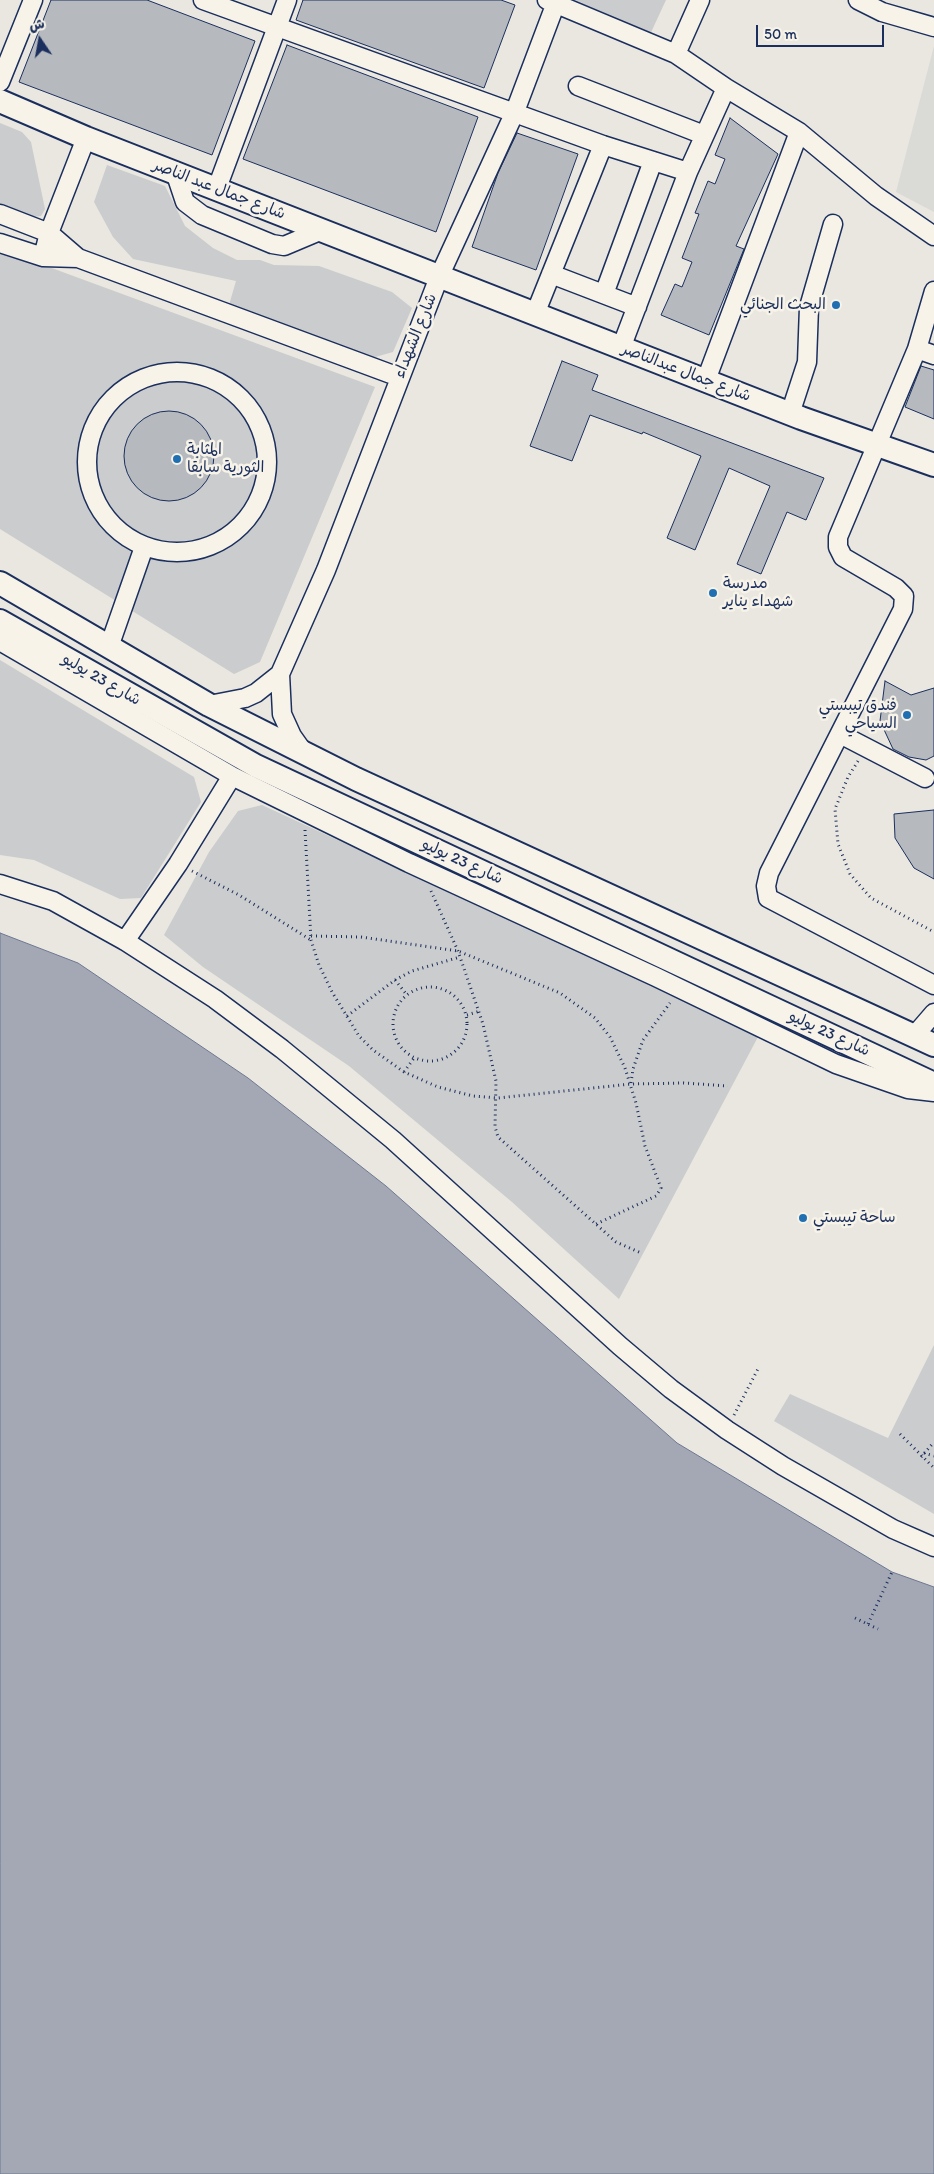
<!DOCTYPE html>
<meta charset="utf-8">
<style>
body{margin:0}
#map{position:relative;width:934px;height:2174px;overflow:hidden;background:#eae7e0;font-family:Itim,"Playpen Sans Arabic",sans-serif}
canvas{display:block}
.north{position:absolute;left:15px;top:15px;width:50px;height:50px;-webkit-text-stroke:4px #f7f3e8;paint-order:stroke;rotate:348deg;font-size:14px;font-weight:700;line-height:20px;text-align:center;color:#1b2f5e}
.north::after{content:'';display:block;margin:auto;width:18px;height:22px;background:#1b2f5e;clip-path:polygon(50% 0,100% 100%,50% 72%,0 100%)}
.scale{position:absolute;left:756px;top:25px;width:128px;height:22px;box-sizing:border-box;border:2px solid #1b2f5e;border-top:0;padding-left:6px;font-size:15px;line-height:18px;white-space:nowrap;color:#1b2f5e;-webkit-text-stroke:4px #f7f3e8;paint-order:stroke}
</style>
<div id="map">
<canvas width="934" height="2174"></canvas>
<div class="north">ش</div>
<div class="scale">50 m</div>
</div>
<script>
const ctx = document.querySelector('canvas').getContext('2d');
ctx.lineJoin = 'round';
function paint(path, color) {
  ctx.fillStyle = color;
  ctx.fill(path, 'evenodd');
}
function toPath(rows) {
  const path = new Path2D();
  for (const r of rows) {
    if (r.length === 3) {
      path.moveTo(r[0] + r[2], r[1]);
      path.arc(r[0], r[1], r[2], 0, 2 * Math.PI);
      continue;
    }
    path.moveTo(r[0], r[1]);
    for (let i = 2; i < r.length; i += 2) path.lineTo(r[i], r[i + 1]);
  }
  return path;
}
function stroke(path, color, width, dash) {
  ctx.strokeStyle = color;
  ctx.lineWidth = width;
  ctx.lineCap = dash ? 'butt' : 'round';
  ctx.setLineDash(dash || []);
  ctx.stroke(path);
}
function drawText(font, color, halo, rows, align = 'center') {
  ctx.font = font + ' Itim,"Playpen Sans Arabic",sans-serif';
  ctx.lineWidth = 5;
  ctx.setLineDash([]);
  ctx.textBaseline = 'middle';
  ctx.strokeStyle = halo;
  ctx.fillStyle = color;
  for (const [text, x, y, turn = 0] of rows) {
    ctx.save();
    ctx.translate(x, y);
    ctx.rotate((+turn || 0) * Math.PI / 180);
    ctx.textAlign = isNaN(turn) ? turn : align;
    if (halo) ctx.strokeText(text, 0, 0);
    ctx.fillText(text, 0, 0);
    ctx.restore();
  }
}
paint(toPath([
 [934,46,934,212,896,192]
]), '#dadad6');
paint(toPath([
 [562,0,666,0,647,41],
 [0,123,22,132,31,142,45,209,41,216,32,217,0,204],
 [107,165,165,186,185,226,213,248,237,260,260,260,274,265,319,266,392,292,412,308,393,352,368,359,229,305,236,281,133,259,113,237,94,202],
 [0,249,375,387,260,662,234,674,0,529],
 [0,660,194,777,201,802,141,898,120,899,34,860,0,855],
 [262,805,759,1035,619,1299,512,1202,349,1066,203,967,164,935,209,852,238,811],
 [934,1345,934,1514,774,1421,790,1394,888,1438]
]), '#cbcccd');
const water = toPath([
 [0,933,78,963,248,1078,386,1186,677,1443,892,1572,934,1587,934,2174,0,2174,0,933]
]);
paint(water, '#a3a8b4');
stroke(water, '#6d7892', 1);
const building = toPath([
 [51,0,147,0,255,41,212,155,19,82,51,0],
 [303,0,501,0,515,5,484,88,296,20,303,0],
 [287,45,478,117,436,232,243,159,287,45],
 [730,118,778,154,736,246,744,249,709,335,661,315,675,284,682,287,692,262,682,258,699,214,695,213,708,181,715,184,725,159,715,155,730,118],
 [517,133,578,154,536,270,472,247,498,173,517,133],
 [562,361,598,375,592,390,824,478,806,520,787,512,761,574,737,564,770,486,729,468,695,550,667,538,701,456,643,432,642,434,590,415,572,461,530,446,562,361],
 [921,366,934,370,934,419,905,407,921,366],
 [169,456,45],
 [885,681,911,695,934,688,934,756,926,760,909,757,893,749,880,721,885,681],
 [934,810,934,879,914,868,895,838,894,814,934,810]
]);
paint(building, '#b6babf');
stroke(building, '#1b2f5e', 1);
const minor = toPath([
 [203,0,603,145,688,172],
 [547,0,676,54,726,88,799,132,876,196,934,236],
 [858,0,882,12,934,27],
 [676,54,700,0],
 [0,82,33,0],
 [578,86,704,135],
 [175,172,185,202,202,215,272,244,284,246,322,230],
 [217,188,287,0],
 [0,214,49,233,78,258],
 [0,243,43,257,78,258,399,377],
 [43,257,49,233,86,138],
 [551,274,637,307],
 [934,291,917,349,838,537,838,547,843,557,896,588,904,596,903,609,769,873,766,886,768,898,934,985],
 [604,294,653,161],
 [535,314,603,145],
 [621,348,688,172,726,88],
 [917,349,934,355],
 [177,462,90],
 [706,380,799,132],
 [790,414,807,362,809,307,833,224],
 [0,641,232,776,178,864,125,941],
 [109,647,144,547],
 [209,705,245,698,256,693,280,674],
 [840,734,925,778],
 [304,753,292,736,282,714,280,674,326,570,439,277,514,114,557,0],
 [232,776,409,863,656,977,836,1064,908,1089,934,1092],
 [0,884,53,901,125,941,215,999,282,1049,393,1140,620,1346,671,1389,727,1430,783,1466,893,1529,934,1547],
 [915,1035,934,1013]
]);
const major = toPath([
 [0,101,86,138,801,418,934,465],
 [0,583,209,705,356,779,934,1045],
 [0,621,256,766,934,1084]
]);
stroke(minor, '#1b2f5e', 21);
stroke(major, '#1b2f5e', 26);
stroke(toPath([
 [858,761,848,777,835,809,838,844,850,874,871,898,934,932],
 [305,830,311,940,319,965,332,992,359,1036,373,1050,404,1072,438,1087,473,1096,498,1098,631,1084,684,1083,728,1086],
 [192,871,239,895,311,940],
 [431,891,458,951,483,1024,496,1081,495,1127,498,1137,616,1242,641,1253],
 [311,936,361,937,458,951,560,993,595,1018,610,1037,625,1068,636,1103,645,1146,661,1188,656,1196,596,1224],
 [395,980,407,995],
 [430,1024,37],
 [467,1015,480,1011],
 [347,1016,395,980,412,971,460,957],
 [404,1072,414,1058],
 [631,1083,633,1069,643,1040,670,1003],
 [734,1415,759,1367],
 [900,1434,934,1468],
 [924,1453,934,1456],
 [921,1457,934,1442],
 [855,1618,878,1629],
 [868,1624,892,1572]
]), '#1b2f5e', 3, [1, 4]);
stroke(minor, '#f7f3e8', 18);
stroke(major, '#f7f3e8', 22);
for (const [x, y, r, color] of [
 [836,305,5,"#1f6fb2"],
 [177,459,5,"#1f6fb2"],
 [713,593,5,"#1f6fb2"],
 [907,715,5,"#1f6fb2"],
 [803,1218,5,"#1f6fb2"]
]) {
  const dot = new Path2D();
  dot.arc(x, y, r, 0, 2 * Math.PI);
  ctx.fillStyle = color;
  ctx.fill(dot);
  stroke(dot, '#f7f3e8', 2);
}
drawText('16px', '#1b2f5e', '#f7f3e8', [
 ["شارع جمال عبد الناصر",219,190,21],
 ["شارع الشهداء",416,336,-68],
 ["شارع جمال عبدالناصر",686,373,21],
 ["شارع 23 يوليو",101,680,30],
 ["شارع 23 يوليو",462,862,25],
 ["شارع 23 يوليو",829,1034,25]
]);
drawText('16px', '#1b2f5e', '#f7f3e8', [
 ["البحث الجنائي",826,305,"right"],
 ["المثابة",187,450],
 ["الثورية سابقا",187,468],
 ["مدرسة",723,584],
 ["شهداء يناير",723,602],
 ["فندق تيبستي",897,706,"right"],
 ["السياحي",897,724,"right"],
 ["ساحة تيبستي",813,1218]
], 'left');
</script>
